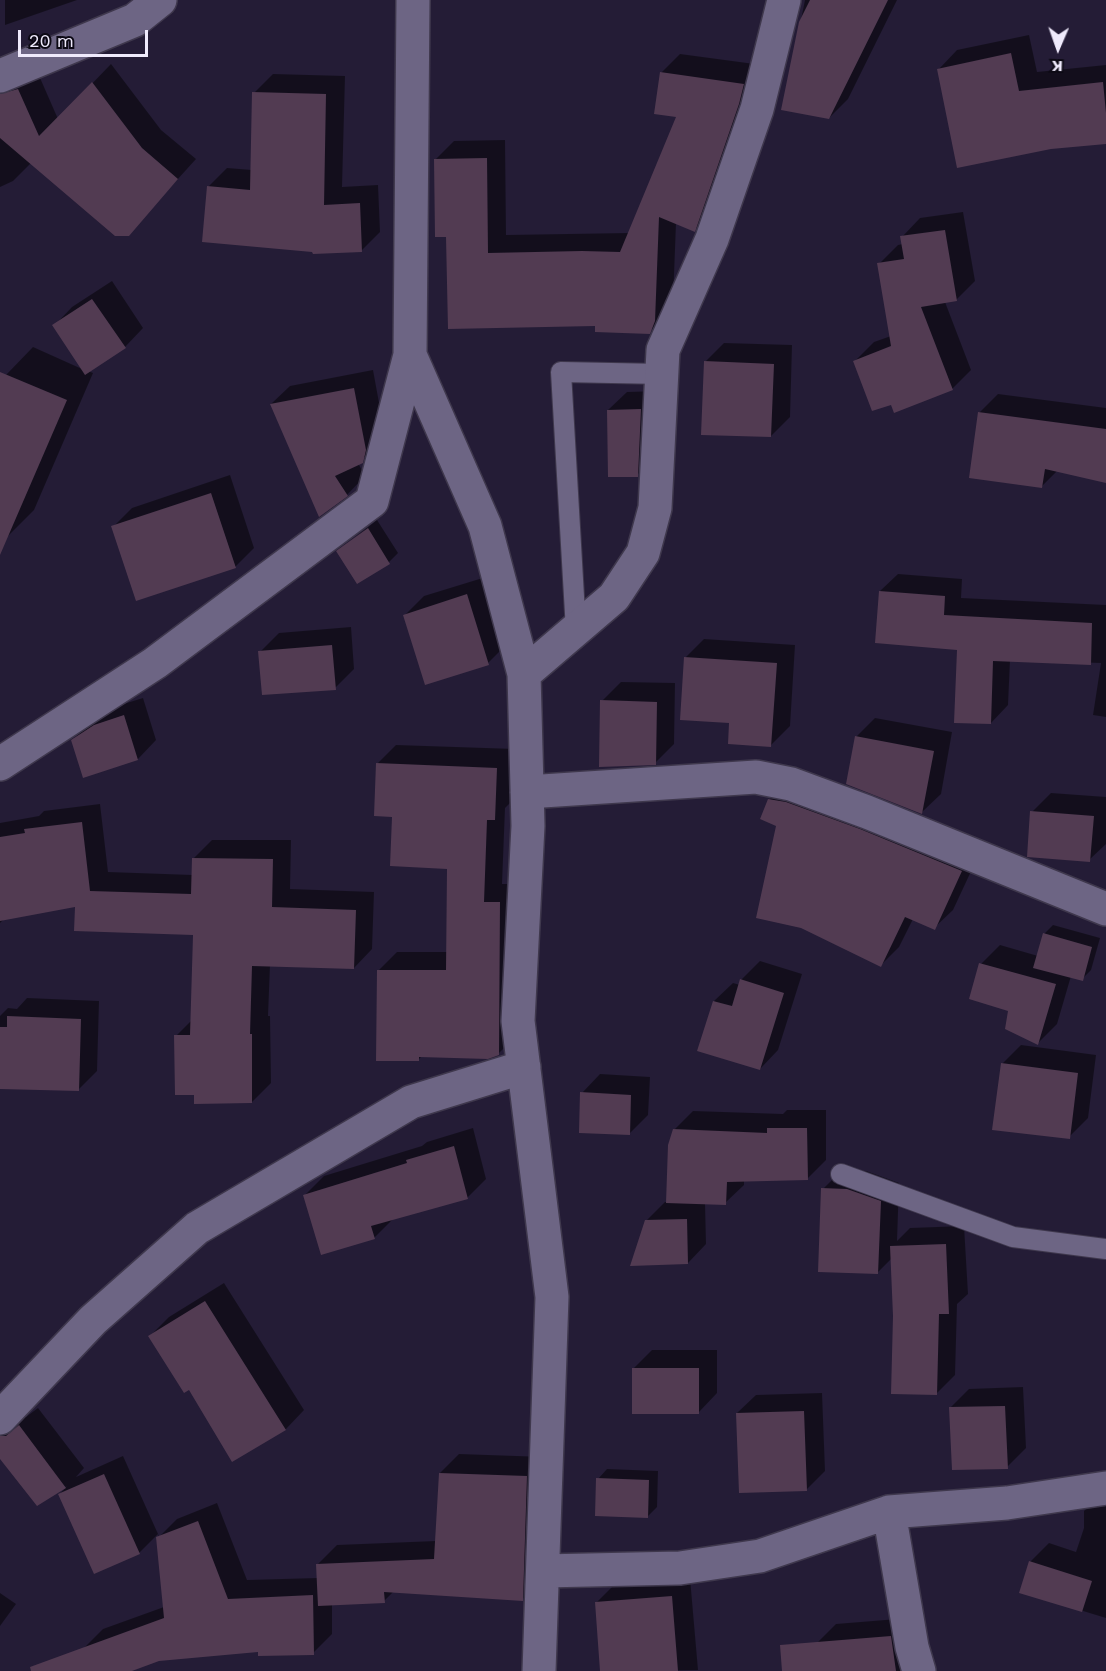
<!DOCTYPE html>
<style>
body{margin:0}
#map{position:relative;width:1106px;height:1671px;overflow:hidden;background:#241c36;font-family:"Work Sans",sans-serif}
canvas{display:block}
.north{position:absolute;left:1028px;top:18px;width:60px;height:60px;-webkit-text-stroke:4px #0c0914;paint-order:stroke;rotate:182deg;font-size:16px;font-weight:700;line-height:24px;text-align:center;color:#efeafc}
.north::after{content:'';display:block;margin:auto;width:21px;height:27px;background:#efeafc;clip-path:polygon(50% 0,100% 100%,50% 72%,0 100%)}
.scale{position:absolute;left:18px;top:30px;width:130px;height:27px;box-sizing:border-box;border:3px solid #efeafc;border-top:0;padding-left:8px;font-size:18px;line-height:21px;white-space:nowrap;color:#efeafc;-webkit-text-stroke:4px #0c0914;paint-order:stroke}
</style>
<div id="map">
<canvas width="1106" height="1671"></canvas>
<div class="north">K</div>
<div class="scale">20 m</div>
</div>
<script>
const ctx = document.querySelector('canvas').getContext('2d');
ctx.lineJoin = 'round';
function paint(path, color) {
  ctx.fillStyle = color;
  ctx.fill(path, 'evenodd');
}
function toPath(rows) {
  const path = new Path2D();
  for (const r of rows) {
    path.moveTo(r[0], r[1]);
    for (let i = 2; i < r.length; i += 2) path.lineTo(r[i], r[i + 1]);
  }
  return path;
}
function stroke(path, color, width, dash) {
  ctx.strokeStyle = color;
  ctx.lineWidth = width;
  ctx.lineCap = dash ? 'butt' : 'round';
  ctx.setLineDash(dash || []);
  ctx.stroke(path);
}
paint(toPath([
 [5,0,77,0,5,25],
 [805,0,897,0,848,99,829,118,783,109],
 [1029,35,1037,72,1106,65,1106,142,939,69,957,50],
 [680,54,762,65,713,212,694,230,676,223,673,301,668,313,649,332,597,324,447,235,435,160,454,141,505,140,506,235,629,233,678,116,661,73],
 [111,64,161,130,196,159,128,234,32,162,13,181,0,187,0,85,37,71,58,119],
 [273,74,345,76,342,187,378,185,380,232,361,251,208,187,227,168,252,170,254,93],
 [963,212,975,281,956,300,945,302,971,370,952,389,892,403,855,361,874,342,891,336,879,264,898,245,903,244,902,237,920,218],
 [112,281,143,328,125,347,88,371,93,373,34,510,7,537,0,534,0,389,6,375,33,347,82,369,54,326,72,307],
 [724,343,792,345,790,417,771,436,705,362],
 [373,370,384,430,381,442,358,463,365,476,347,495,271,404,290,386],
 [659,391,656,456,637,475,608,410,627,392],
 [998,394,1106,408,1106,482,1057,471,1042,486,979,413],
 [230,475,254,548,235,567,113,527,132,508],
 [377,520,398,553,389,562,338,551],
 [898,574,962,579,961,598,1106,605,1106,717,1093,715,1101,663,1010,660,1008,705,991,723,958,648,880,591],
 [486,577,507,644,488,663,405,615,424,596],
 [351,627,354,669,335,688,260,652,279,633],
 [704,639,795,645,790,726,771,745,730,721,685,658],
 [621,682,675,683,674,744,655,763,602,701],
 [143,698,156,740,138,759,84,776,73,740,92,721,114,707],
 [875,718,952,732,941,794,922,812,856,737],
 [396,745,515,749,513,800,505,808,502,884,518,884,517,1035,498,1054,422,1056,418,1060,378,971,397,952,448,952,449,868,393,815,377,764],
 [789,780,980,852,953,910,934,928,913,919,899,947,880,966,778,825,770,799],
 [1051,793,1106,797,1106,844,1089,860,1032,812],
 [100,804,108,872,193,875,193,859,212,840,291,840,290,889,374,892,372,949,354,968,270,965,268,1016,270,1016,271,1083,252,1102,176,1036,192,1020,195,933,76,905,4,919,0,923,0,823,39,816,44,811],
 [1053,925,1100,938,1091,970,1082,979,1071,976,1057,1024,1038,1043,1009,1010,981,964,1000,945,1038,956,1044,934],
 [760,961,802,974,778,1050,760,1069,714,1001,733,983,740,985,741,980],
 [27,998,99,1001,97,1071,78,1090,0,1087,0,1016,8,1008,17,1009],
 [1021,1045,1096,1055,1088,1118,1069,1137,1002,1064],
 [600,1074,650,1077,648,1115,629,1134,582,1093],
 [787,1110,826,1110,826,1160,807,1179,744,1180,744,1185,725,1203,705,1203,706,1244,688,1263,646,1221,665,1202,668,1202,674,1130,693,1111,783,1114],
 [473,1128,486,1179,467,1198,394,1218,374,1238,305,1195,324,1176,422,1146,427,1142],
 [842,1170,866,1171,899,1183,897,1241,910,1228,964,1226,968,1294,957,1304,955,1375,936,1394,895,1316,892,1258,878,1272,823,1189],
 [224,1283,304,1410,286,1429,233,1460,189,1388,150,1336,169,1317],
 [652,1350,717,1350,717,1393,699,1412,633,1369],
 [1023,1387,1026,1448,1007,1467,950,1408,969,1389],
 [822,1393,825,1471,806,1490,737,1413,756,1395],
 [38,1408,84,1468,76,1477,123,1456,158,1534,139,1553,60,1494,67,1486,37,1504,0,1457,0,1432,16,1418,26,1417],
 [459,1454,545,1457,541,1581,522,1600,394,1591,384,1601,332,1604,332,1634,313,1653,259,1650,158,1660,128,1671,88,1671,84,1648,103,1629,164,1607,158,1534,159,1537,177,1519,217,1503,247,1580,318,1578,318,1564,337,1545,436,1541,440,1473],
 [607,1469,658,1471,657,1507,647,1517,598,1479],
 [1103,1492,1106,1492,1106,1618,1021,1592,1030,1562,1049,1543,1076,1552,1084,1528,1084,1511],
 [690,1578,698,1670,602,1671,596,1603,615,1584],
 [0,1593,16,1604,0,1626],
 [910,1618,916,1671,819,1671,817,1643,836,1624]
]), '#0007');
paint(toPath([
 [810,0,888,0,829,119,781,110,799,22],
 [1011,53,1019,91,1103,82,1106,113,1106,144,1051,149,957,168,937,69],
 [660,72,744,84,739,104,695,232,659,217,655,321,650,334,595,332,595,326,448,329,446,237,435,237,434,159,487,158,488,253,582,251,620,252,676,117,654,114],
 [92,82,142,148,178,179,129,236,115,236,0,138,0,94,18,89,39,136],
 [252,92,326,94,324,205,360,203,362,252,313,254,312,252,202,242,207,186,250,190],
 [945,230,957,301,921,307,953,390,894,413,891,405,872,411,853,361,891,346,877,263,904,259,900,236],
 [92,299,126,348,85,375,52,325],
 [704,361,774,364,771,437,701,435],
 [0,372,67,400,0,555],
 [354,388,366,450,363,463,335,476,348,496,319,517,270,404],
 [641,409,638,477,608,477,607,410],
 [978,412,1106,429,1106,483,1045,469,1042,488,969,478],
 [211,493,236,568,136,601,111,526],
 [368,528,390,564,357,584,336,551],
 [879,591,945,596,944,615,1092,623,1091,665,993,661,991,724,954,723,957,650,875,643],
 [467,594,489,665,425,685,403,615],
 [332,645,336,690,262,695,258,651],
 [684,657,777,663,771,747,728,744,729,723,680,720],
 [600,700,657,702,656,765,599,767],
 [124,715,138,760,83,778,71,740,94,725],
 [855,736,934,751,922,814,846,784],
 [376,763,497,768,495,820,487,820,484,902,500,902,499,1055,488,1059,419,1057,419,1061,376,1061,377,970,446,970,447,869,390,866,392,817,374,816],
 [768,799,786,802,860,829,962,871,935,930,905,917,881,967,801,928,756,918,776,826,760,819],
 [1030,811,1094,816,1090,862,1027,857],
 [82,822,90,891,191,894,192,858,273,859,272,907,356,910,354,969,252,966,250,1034,252,1034,252,1103,194,1104,194,1095,175,1095,174,1035,190,1035,193,935,74,931,75,907,0,921,0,837,25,833,24,829],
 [1043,933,1092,947,1083,981,1033,968],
 [979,963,1056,984,1038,1045,1005,1029,1008,1011,969,999],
 [740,979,784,993,760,1070,697,1051,713,1001,732,1006],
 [7,1016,81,1019,79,1091,0,1089,0,1027,7,1027],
 [1001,1063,1078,1073,1070,1139,992,1130],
 [580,1092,631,1095,630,1135,579,1133],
 [767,1128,807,1128,808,1180,727,1182,726,1205,666,1203,668,1145,673,1129,767,1133],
 [454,1146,468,1199,371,1226,375,1239,321,1255,303,1195,407,1163,406,1160],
 [821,1188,847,1189,881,1201,878,1274,818,1272],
 [687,1219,688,1264,630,1266,645,1220],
 [946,1244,949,1314,939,1314,937,1395,891,1394,893,1316,890,1246],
 [205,1301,286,1430,232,1462,189,1390,184,1393,148,1336],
 [632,1368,699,1368,699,1414,632,1414],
 [1005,1406,1008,1469,952,1470,949,1407],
 [804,1411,807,1491,739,1493,736,1413],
 [19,1425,66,1488,37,1506,0,1459,0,1436,6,1436],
 [439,1473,527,1476,523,1601,384,1592,385,1603,318,1606,316,1564,434,1559],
 [104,1474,140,1554,94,1574,58,1494],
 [596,1478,649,1480,648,1518,595,1516],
 [198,1521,228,1599,313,1595,314,1655,258,1656,258,1652,159,1661,132,1671,31,1671,30,1667,164,1618,156,1537],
 [1029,1561,1092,1581,1082,1612,1019,1593],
 [672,1596,678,1671,600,1671,595,1602],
 [891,1636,896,1671,782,1671,780,1645]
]), '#523b52');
const lane = toPath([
 [576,631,561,372,662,374],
 [841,1174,1013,1237,1106,1249]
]);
const street = toPath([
 [0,76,135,20,160,0],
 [410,355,485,526,524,674,528,826,518,1021,552,1297,539,1671],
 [524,674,614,597,643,553,655,508,663,350,712,239,757,109,784,0],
 [0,764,155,663,372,501,410,355,413,0],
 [527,792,756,777,791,784,867,812,1106,909],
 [0,1418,93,1320,197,1228,411,1102,524,1067],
 [889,1512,912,1647,919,1671],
 [543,1571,680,1568,760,1556,889,1512,1007,1503,1106,1488]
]);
stroke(lane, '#3f384d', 22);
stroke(street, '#3f384d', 36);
stroke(lane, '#6d6584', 20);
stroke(street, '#6d6584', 33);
</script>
